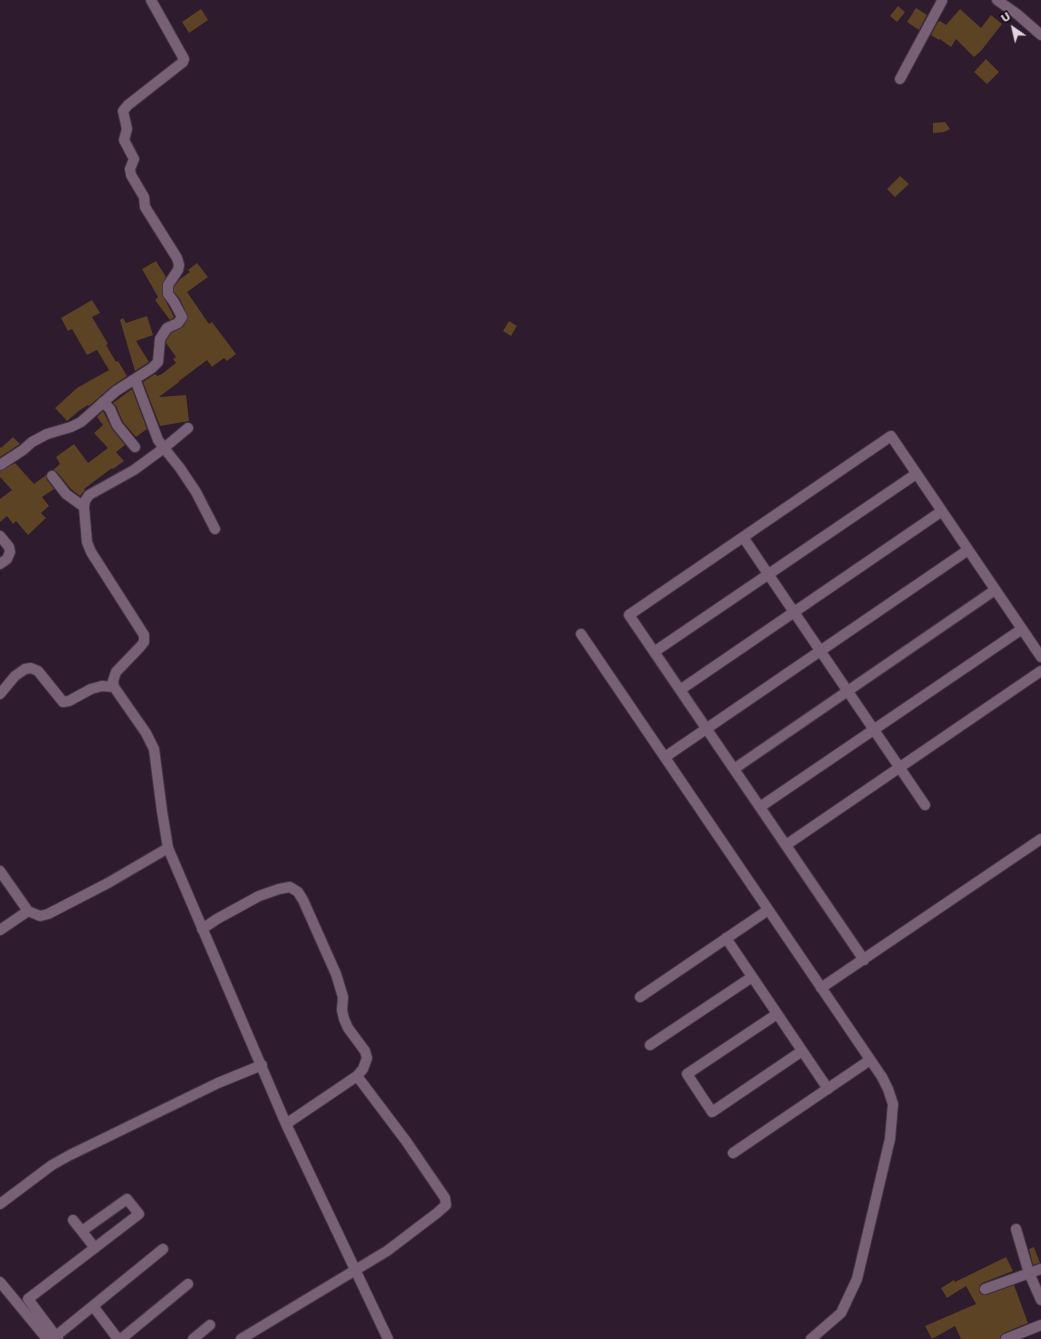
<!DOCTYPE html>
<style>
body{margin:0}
#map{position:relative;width:1041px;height:1339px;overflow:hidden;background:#2e1b2d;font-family:"DejaVu Sans",sans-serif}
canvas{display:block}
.north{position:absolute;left:993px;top:8px;width:40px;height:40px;-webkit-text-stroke:3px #110911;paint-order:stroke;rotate:326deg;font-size:11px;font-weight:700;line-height:16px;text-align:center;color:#e1d4e0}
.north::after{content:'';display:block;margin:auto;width:14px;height:18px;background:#e1d4e0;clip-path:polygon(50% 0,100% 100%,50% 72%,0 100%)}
</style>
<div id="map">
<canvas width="1041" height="1339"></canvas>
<div class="north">U</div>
</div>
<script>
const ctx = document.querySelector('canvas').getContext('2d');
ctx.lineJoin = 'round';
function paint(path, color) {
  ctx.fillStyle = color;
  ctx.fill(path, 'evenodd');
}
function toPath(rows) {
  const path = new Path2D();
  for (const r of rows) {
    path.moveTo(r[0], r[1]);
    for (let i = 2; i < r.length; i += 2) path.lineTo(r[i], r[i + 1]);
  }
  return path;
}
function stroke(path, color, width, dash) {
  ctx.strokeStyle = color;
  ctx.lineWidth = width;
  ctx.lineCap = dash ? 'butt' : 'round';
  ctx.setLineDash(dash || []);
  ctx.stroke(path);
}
paint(toPath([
 [898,6,905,12,897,22,890,16],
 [916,8,927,15,919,30,907,22],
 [201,9,208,20,189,33,182,22],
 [960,9,981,28,991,15,1002,24,981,51,974,57,956,39,951,47,940,39,939,40,931,35,938,22,940,21,946,25],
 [986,59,999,72,987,84,974,72],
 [945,122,950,129,944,132,933,133,933,123],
 [900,176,909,184,895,197,887,189],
 [156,261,166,277,162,285,162,294,174,317,170,320,155,300,158,297,142,269],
 [197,263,208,277,187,292,209,324,212,322,236,354,227,361,224,358,212,367,207,360,179,381,179,382,159,397,186,395,189,421,160,426,143,382,155,374,157,376,162,374,176,363,173,359,176,357,166,343,166,341,171,333,183,327,188,317,180,299,174,292,174,287,180,279,190,272,188,270],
 [92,300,100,313,92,317,108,344,106,345,116,362,118,361,127,376,112,386,89,406,88,405,80,410,67,421,55,408,77,388,109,370,97,350,87,355,72,329,68,331,61,318],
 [147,316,153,335,136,341,149,362,135,371,120,320,123,318,126,323],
 [509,321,517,326,511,336,503,331],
 [132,389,147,429,136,437,123,422,116,406,113,403],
 [103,411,112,429,125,445,116,452,124,461,113,469,112,468,84,489,85,490,80,496,71,489,57,472,53,470,60,464,56,457,74,444,88,463,108,448,94,433,103,425,97,417],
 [13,437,20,444,0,457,0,447,1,448],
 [15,463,34,484,46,475,47,480,54,489,42,497,49,506,41,513,46,518,28,535,16,521,13,524,7,516,0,522,0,499,12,490,0,477,0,471],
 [1034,1247,1040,1263,1033,1265,1029,1249],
 [1006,1257,1013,1271,982,1283,980,1285,979,1291,981,1294,987,1295,1014,1285,1028,1323,1004,1333,1001,1335,1000,1339,961,1339,955,1326,932,1339,925,1326,976,1304,966,1286,947,1298,941,1288,954,1280,955,1282]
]), '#5b4323');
const street = toPath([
 [997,0,1017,14,1041,35],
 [900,79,942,1],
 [135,379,158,440,164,448,134,470,89,495,85,501,84,507,87,542,91,552,144,635,144,642,140,647,116,672,113,681,114,687,146,733,154,749,162,811,168,848,286,1124,388,1339],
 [103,402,110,409,117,425,135,447],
 [188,428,164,448,180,468,196,492,215,529],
 [0,465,23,450,32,442,47,434,71,427,81,422,116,391,152,368,158,362,160,339,167,328,178,323,182,317,174,302,168,294,168,285,178,270,179,265,177,258,145,207,144,197,131,175,130,169,134,159,124,140,127,129,123,111,128,105,183,62,184,59,151,0],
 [52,476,66,494,84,507],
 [0,536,9,547,10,552,7,559,0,564],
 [743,537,925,805],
 [581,634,882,1077,888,1089,893,1104,890,1139,857,1279,841,1313,811,1339],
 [654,652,916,474],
 [680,690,942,511],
 [0,694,15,676,25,669,31,668,38,671,63,702,69,701,91,689,102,686,114,687],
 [665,757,968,550],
 [734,769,995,590],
 [760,807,1022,629],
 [786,845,1041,671],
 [0,871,28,911,40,916,48,914,108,883,168,848],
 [202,929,217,919,259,896,279,889,290,887,298,892,303,900,336,974,343,997,342,1010,344,1019,348,1028,365,1051,367,1058,363,1069,357,1076,286,1124],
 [0,930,28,911],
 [726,938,828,1089],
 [864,960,629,615,891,436,1041,657],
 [821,988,1041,839],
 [640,997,768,910],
 [777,1014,687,1074,712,1112,802,1051],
 [650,1045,752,977],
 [733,1153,870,1060],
 [0,1204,52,1165,70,1155,218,1083,262,1065],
 [73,1220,95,1248],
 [1016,1229,1029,1273,1041,1300],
 [0,1282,47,1339],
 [985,1289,1041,1269],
 [93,1306,118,1339],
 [56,1336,163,1249],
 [58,1339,28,1299,139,1214,127,1199,82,1231],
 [121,1339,188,1284],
 [193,1339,210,1325],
 [241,1339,387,1251,437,1213,446,1205,445,1198,406,1141,357,1076],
 [1006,1339,1041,1325]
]);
stroke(street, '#473746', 12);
stroke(street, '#786176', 10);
</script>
